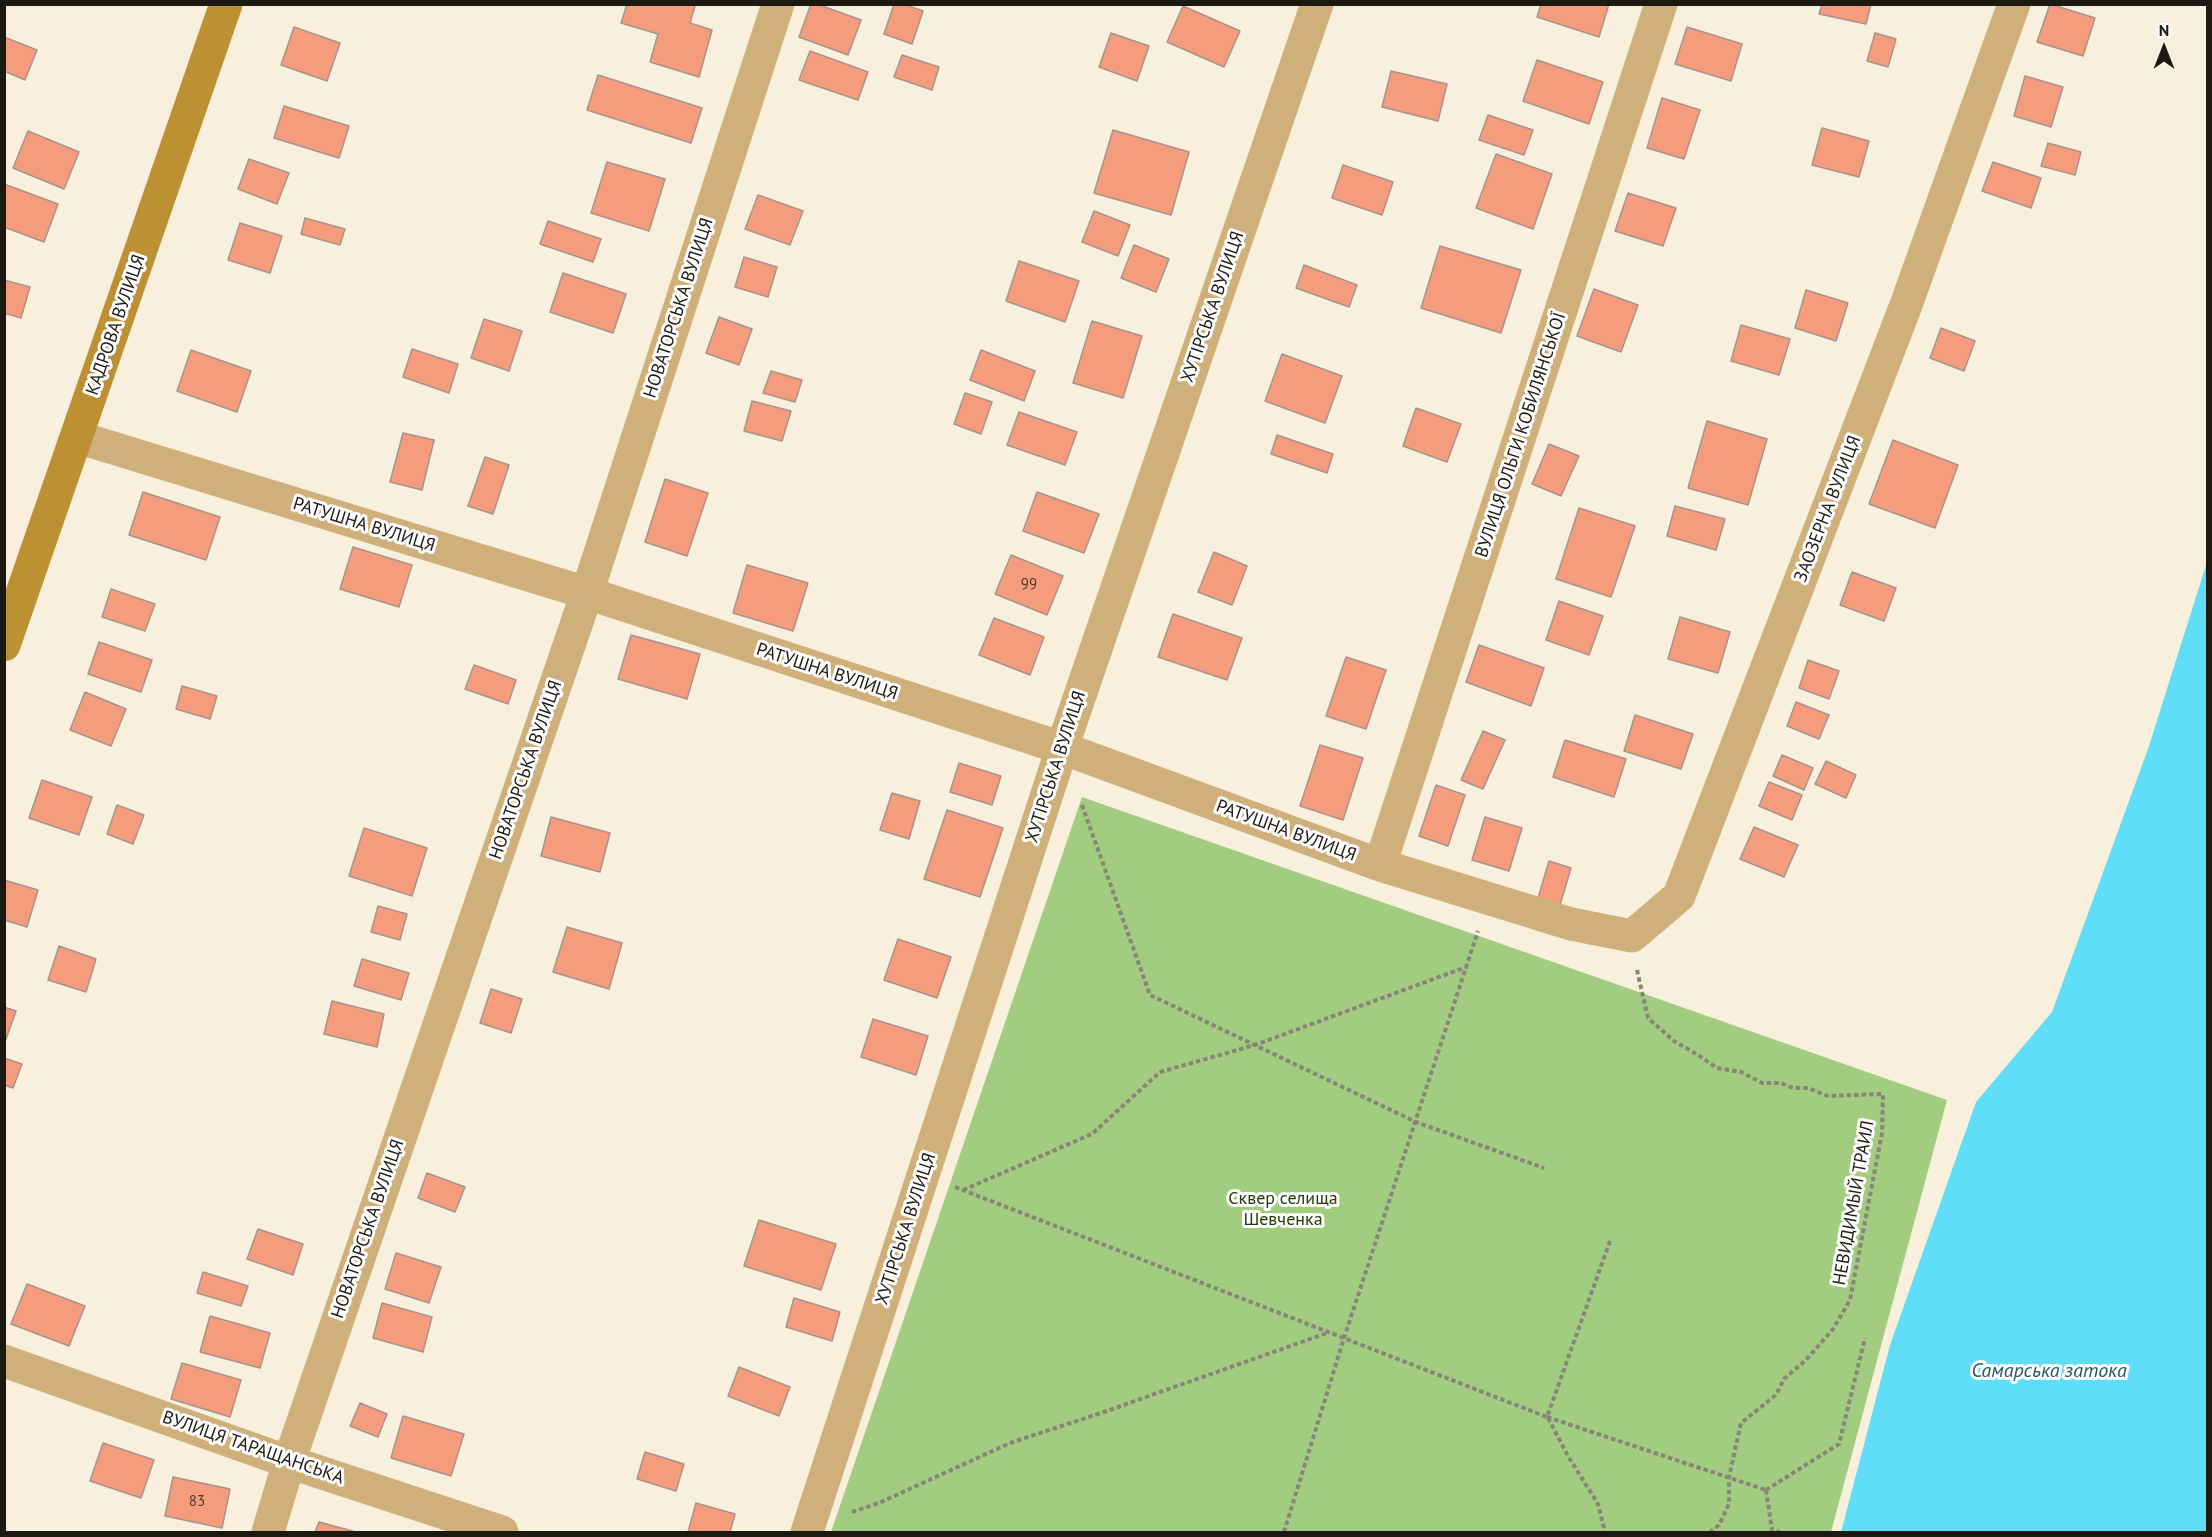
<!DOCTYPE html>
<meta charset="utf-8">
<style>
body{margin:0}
#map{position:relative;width:2212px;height:1537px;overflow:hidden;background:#f8f0dd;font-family:"PT Sans",sans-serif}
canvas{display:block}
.frame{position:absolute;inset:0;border:6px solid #1c1912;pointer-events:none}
.north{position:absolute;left:2134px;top:18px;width:60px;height:60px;-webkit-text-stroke:4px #fefefe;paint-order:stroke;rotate:0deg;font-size:16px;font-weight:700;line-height:24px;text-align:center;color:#1c1912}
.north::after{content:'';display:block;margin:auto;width:21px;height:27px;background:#1c1912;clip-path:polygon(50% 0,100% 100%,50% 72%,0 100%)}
</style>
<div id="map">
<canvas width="2212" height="1537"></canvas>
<div class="frame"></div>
<div class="north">N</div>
</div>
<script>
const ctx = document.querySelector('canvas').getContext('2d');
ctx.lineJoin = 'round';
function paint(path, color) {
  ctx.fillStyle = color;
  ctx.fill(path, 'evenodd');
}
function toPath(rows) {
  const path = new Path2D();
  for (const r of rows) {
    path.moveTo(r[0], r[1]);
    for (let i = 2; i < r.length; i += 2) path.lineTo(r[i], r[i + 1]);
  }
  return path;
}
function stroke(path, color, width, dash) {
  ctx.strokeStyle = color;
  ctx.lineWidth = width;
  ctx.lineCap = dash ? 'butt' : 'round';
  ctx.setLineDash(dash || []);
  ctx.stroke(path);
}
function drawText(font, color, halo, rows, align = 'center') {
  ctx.font = font + ' "PT Sans",sans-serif';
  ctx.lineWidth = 6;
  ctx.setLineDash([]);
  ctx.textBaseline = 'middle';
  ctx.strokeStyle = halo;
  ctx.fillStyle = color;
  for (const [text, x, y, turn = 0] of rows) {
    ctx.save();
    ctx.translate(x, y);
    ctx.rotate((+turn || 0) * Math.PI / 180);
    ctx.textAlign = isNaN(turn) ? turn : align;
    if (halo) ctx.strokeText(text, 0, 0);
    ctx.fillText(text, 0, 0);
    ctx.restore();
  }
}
paint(toPath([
 [1082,797,1947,1100,1831,1532,831,1532]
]), '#a2cd80');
paint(toPath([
 [2207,562,2207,1532,1841,1532,1890,1345,1976,1102,2052,1012,2148,749]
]), '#60def9');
const building = toPath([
 [627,4,689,4,695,6,690,23,712,30,699,77,650,62,658,34,621,23,627,4],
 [811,4,817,4,861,20,848,55,799,37,811,4],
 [894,4,903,4,923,11,912,44,884,34,894,4],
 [1541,4,1609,4,1599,37,1537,17,1541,4],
 [1822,4,1871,4,1866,24,1819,14,1822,4],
 [2050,4,2095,18,2083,56,2037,42,2050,4],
 [1183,6,1240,31,1224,67,1167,42,1183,6],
 [294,27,340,43,327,81,281,65,294,27],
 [1687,27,1742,44,1731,81,1675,64,1687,27],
 [1111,33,1149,46,1137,81,1099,67,1111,33],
 [1875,33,1896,39,1888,67,1867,61,1875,33],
 [4,37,37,50,25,80,4,71,4,37],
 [810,51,868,72,858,100,799,80,810,51],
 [902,55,939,67,932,90,894,77,902,55],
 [1537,60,1603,82,1589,124,1523,101,1537,60],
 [1391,71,1447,84,1438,121,1382,107,1391,71],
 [598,75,702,108,691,143,587,110,598,75],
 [2025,76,2063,87,2051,127,2014,116,2025,76],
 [1662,98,1700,110,1684,159,1647,148,1662,98],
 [284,106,349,126,339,158,274,138,284,106],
 [1488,115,1533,130,1524,155,1479,140,1488,115],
 [1822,128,1869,141,1859,177,1812,165,1822,128],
 [1113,130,1189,152,1171,215,1094,193,1113,130],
 [28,131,79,152,64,189,13,168,28,131],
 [2048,143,2081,152,2075,175,2041,166,2048,143],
 [1496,154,1552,174,1533,229,1476,208,1496,154],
 [249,159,289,173,277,204,238,189,249,159],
 [607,162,665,179,649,231,591,213,607,162],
 [1993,162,2041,178,2031,208,1982,191,1993,162],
 [1343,165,1393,182,1382,215,1332,198,1343,165],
 [4,184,58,204,44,242,4,227,4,184],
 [1628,193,1676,208,1663,246,1615,231,1628,193],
 [758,195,803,211,790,245,745,229,758,195],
 [1094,211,1130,225,1118,256,1082,242,1094,211],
 [305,218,345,229,340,245,301,234,305,218],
 [548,221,601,239,593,262,540,244,548,221],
 [240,223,282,236,270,273,228,260,240,223],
 [1134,245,1169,259,1156,292,1121,278,1134,245],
 [1440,246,1521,270,1501,333,1421,308,1440,246],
 [744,257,777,267,768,297,735,287,744,257],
 [1019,261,1079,281,1065,322,1006,301,1019,261],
 [1304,265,1357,285,1349,307,1296,288,1304,265],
 [563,273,626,294,613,333,550,312,563,273],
 [4,280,30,287,21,318,4,313,4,280],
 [1594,289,1638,305,1621,352,1577,336,1594,289],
 [1806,290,1848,303,1836,341,1795,328,1806,290],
 [719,317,752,329,739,365,706,353,719,317],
 [484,319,522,331,509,371,471,358,484,319],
 [1092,321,1142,336,1123,398,1073,383,1092,321],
 [1741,325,1790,339,1779,375,1731,361,1741,325],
 [1941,328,1975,341,1964,371,1930,358,1941,328],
 [412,349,458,364,449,393,403,377,412,349],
 [191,350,251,371,237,412,177,391,191,350],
 [981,350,1035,371,1024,401,970,380,981,350],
 [1282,354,1342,376,1325,423,1265,401,1282,354],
 [771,371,802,380,795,402,763,393,771,371],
 [965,393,992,402,981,434,954,424,965,393],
 [752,401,791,411,782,441,744,431,752,401],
 [1416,408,1461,424,1447,462,1403,446,1416,408],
 [1019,412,1077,432,1065,465,1007,445,1019,412],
 [1707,421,1767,439,1748,505,1688,488,1707,421],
 [403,433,434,440,422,490,390,482,403,433],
 [1277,435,1333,454,1327,473,1271,454,1277,435],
 [1893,440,1958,465,1935,528,1869,504,1893,440],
 [1549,444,1579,456,1561,496,1532,484,1549,444],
 [485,457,509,465,493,514,468,506,485,457],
 [665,479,708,493,687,556,645,542,665,479],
 [143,492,220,517,206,560,129,535,143,492],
 [1037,492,1099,514,1084,553,1023,531,1037,492],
 [1675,506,1725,519,1716,550,1667,536,1675,506],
 [1579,508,1635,526,1611,597,1556,579,1579,508],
 [353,547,412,565,399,607,340,589,353,547],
 [1214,552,1247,566,1232,605,1198,592,1214,552],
 [1011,555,1063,576,1047,615,995,594,1011,555],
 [747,565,808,583,793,631,733,613,747,565],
 [1852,572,1896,588,1884,621,1840,605,1852,572],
 [111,589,155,604,145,631,102,617,111,589],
 [1559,601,1603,616,1589,655,1546,640,1559,601],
 [1173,614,1242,638,1227,680,1158,657,1173,614],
 [1680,617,1730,632,1718,673,1668,659,1680,617],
 [994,618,1044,637,1030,675,979,655,994,618],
 [631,635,700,654,687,699,618,679,631,635],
 [99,642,152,660,141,692,88,674,99,642],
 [1479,645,1544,668,1531,706,1466,682,1479,645],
 [1346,657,1386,670,1366,729,1326,716,1346,657],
 [1808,660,1839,671,1829,699,1799,688,1808,660],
 [474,665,516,680,508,704,465,689,474,665],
 [182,686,217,696,210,719,176,709,182,686],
 [85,692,126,709,111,746,70,730,85,692],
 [1796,702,1829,715,1819,739,1787,726,1796,702],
 [1635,715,1693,734,1681,769,1624,751,1635,715],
 [1483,731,1505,740,1483,789,1461,780,1483,731],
 [1565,740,1626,759,1614,797,1553,777,1565,740],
 [1320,745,1363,758,1343,820,1300,806,1320,745],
 [1782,755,1813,768,1804,790,1773,776,1782,755],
 [1826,761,1856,775,1846,798,1815,784,1826,761],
 [959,763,1001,776,992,805,950,792,959,763],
 [42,780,92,797,79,835,29,818,42,780],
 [1769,782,1802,795,1792,820,1759,806,1769,782],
 [1436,785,1465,795,1448,846,1419,836,1436,785],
 [892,793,920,801,909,839,880,830,892,793],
 [117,805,144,815,133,844,107,834,117,805],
 [947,810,1003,828,980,897,924,879,947,810],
 [551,817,610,833,600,872,541,856,551,817],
 [1485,817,1522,828,1509,871,1472,860,1485,817],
 [1754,827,1798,845,1784,877,1740,859,1754,827],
 [364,828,427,848,412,896,349,876,364,828],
 [1549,861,1571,868,1557,915,1535,908,1549,861],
 [4,880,38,890,27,927,4,920,4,880],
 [378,906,407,914,400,940,371,932,378,906],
 [567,927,622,943,609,989,553,972,567,927],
 [898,939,951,957,937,998,884,980,898,939],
 [59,946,96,959,86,992,48,980,59,946],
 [362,959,409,973,401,1000,354,986,362,959],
 [491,989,522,999,511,1033,480,1023,491,989],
 [332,1001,384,1014,377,1047,324,1034,332,1001],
 [4,1007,16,1011,4,1045,4,1007],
 [873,1019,928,1036,916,1075,861,1057,873,1019],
 [4,1058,22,1064,13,1088,4,1085,4,1058],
 [427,1173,465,1187,455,1212,418,1198,427,1173],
 [759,1220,836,1244,821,1290,744,1266,759,1220],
 [258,1229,303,1244,293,1275,247,1259,258,1229],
 [396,1253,441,1267,429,1303,385,1289,396,1253],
 [203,1272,248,1286,241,1306,197,1293,203,1272],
 [27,1284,85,1306,69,1346,11,1324,27,1284],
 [794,1298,840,1312,832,1341,786,1327,794,1298],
 [382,1303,432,1317,423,1352,373,1338,382,1303],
 [210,1316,270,1333,260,1368,200,1352,210,1316],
 [182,1363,241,1380,230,1417,171,1399,182,1363],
 [739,1367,790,1387,779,1416,728,1396,739,1367],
 [360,1403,387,1414,378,1437,350,1426,360,1403],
 [403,1416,464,1434,451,1476,391,1458,403,1416],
 [103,1443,154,1460,141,1498,90,1481,103,1443],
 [645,1452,684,1464,676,1491,637,1479,645,1452],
 [173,1477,230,1489,222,1528,165,1516,173,1477],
 [696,1503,735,1514,730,1532,688,1532,696,1503],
 [319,1522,356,1532,315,1532,319,1522]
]);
paint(building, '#f59c7d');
stroke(building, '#a7938c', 1.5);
stroke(toPath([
 [1082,805,1150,995,1416,1122,1544,1168],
 [1637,970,1648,1018,1674,1041,1698,1055,1717,1068,1741,1072,1762,1083,1781,1083,1793,1088,1808,1088,1828,1096,1883,1094,1882,1133,1850,1300,1833,1329,1806,1360,1784,1379,1776,1395,1741,1423,1729,1477,1729,1504,1719,1525,1710,1532],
 [955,1187,1547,1417,1610,1241],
 [963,1190,1092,1134,1160,1072,1255,1045,1466,967],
 [1547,1417,1766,1490],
 [1548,1418,1568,1456,1598,1504,1605,1532],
 [1766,1490,1839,1444,1865,1338],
 [1766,1490,1772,1530,1780,1532],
 [852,1512,879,1503,1010,1443,1104,1412,1327,1333],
 [1284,1532,1344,1338,1478,931]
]), '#898477', 4, [4.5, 3]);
stroke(toPath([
 [77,437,587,593,1062,748,1380,865,1571,924,1632,936,1679,896,1906,305,2014,4],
 [1380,865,1661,4],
 [4,1361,289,1462,502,1532],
 [268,1532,289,1462,587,593,778,4],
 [807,1532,1062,748,1317,4]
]), '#cfb07a', 33);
stroke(toPath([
 [4,645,226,4]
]), '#bd9033', 33);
drawText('15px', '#523a2d', null, [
 ["99",1029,585],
 ["83",197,1502]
]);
drawText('18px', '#1c1912', '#fefefe', [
 ["ХУТІРСЬКА ВУЛИЦЯ",1213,307,-71],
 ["НОВАТОРСЬКА ВУЛИЦЯ",679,308,-72],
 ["КАДРОВА ВУЛИЦЯ",116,325,-71],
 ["ВУЛИЦЯ ОЛЬГИ КОБИЛЯНСЬКОЇ",1521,435,-72],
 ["ЗАОЗЕРНА ВУЛИЦЯ",1828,509,-69],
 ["РАТУШНА ВУЛИЦЯ",364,525,17],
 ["РАТУШНА ВУЛИЦЯ",827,672,18],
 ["ХУТІРСЬКА ВУЛИЦЯ",1056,767,-72],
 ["НОВАТОРСЬКА ВУЛИЦЯ",526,770,-71],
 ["РАТУШНА ВУЛИЦЯ",1286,831,20],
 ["НЕВИДИМЫЙ ТРАИЛ",1854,1203,-80],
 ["НОВАТОРСЬКА ВУЛИЦЯ",368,1229,-71],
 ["ХУТІРСЬКА ВУЛИЦЯ",906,1229,-72],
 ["ВУЛИЦЯ ТАРАЩАНСЬКА",253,1448,19]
]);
drawText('18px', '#233e04', '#fefefe', [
 ["Сквер селища",1283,1199],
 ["Шевченка",1283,1220]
]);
drawText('italic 20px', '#235863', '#fefefe', [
 ["Самарська затока",2049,1371]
]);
</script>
